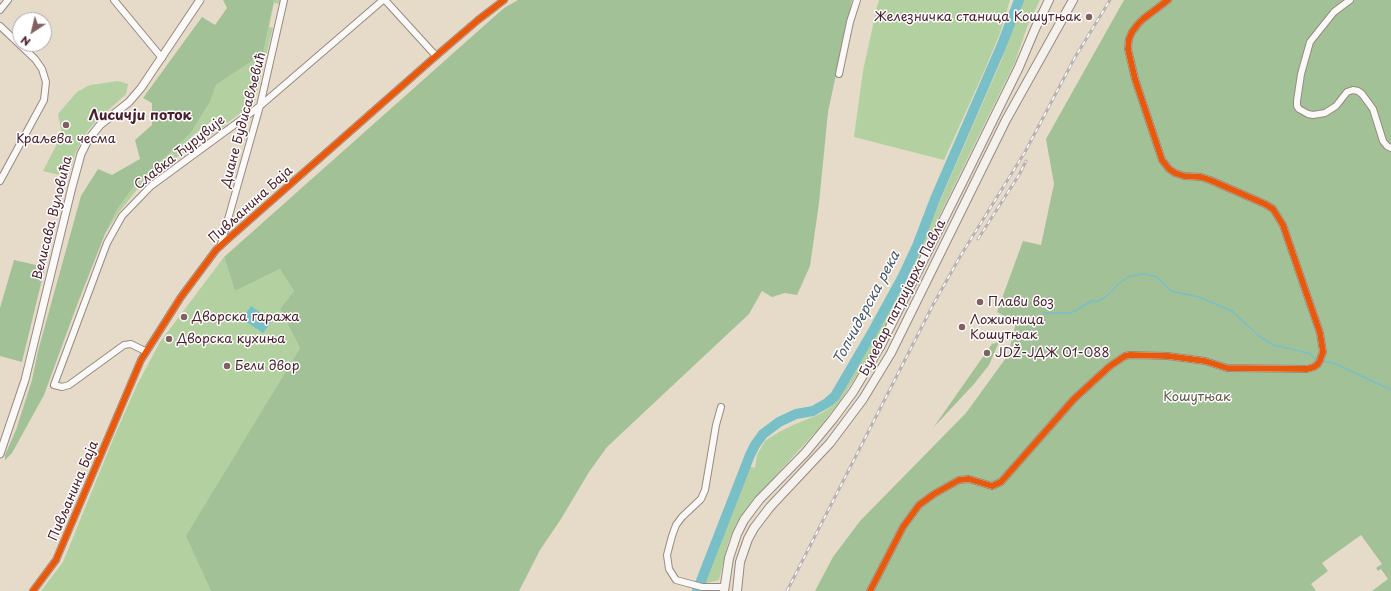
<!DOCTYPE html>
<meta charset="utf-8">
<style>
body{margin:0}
#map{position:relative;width:1391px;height:591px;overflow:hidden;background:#e6dac9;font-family:"Playpen Sans",sans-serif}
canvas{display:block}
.north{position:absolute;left:12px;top:12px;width:40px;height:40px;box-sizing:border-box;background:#fff;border:1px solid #b7a5aa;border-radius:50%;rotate:215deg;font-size:11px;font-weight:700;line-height:16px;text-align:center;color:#4a1f2b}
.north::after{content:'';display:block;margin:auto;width:14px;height:18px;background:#816062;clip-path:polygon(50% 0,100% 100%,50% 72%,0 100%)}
</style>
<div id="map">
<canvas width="1391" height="591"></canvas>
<div class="north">N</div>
</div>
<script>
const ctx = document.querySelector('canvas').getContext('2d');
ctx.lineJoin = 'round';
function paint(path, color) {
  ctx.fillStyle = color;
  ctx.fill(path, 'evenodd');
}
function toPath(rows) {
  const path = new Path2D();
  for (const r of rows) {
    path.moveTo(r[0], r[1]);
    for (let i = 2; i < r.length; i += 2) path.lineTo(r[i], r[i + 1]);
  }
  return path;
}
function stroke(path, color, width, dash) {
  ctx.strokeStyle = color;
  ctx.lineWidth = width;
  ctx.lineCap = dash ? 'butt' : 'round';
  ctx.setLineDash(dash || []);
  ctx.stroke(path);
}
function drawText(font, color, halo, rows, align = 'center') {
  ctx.font = font + ' "Playpen Sans",sans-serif';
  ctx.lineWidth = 3;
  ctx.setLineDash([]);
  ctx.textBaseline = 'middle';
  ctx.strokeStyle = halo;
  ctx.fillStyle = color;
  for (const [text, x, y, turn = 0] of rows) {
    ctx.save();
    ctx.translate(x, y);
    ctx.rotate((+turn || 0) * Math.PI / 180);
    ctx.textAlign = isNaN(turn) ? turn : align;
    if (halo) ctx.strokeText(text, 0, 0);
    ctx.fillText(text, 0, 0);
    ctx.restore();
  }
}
paint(toPath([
 [274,0,280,0,279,4,274,3,269,27,273,28,254,103,227,123,221,114,192,136,186,144,190,148,144,181,119,212,105,234,118,208,136,184,190,134,210,102,216,85,263,54],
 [879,0,1010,0,1000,33,986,67,944,160,854,137,863,71,877,7],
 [1023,0,1040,0,1027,27,1015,62,915,265,912,265,1002,59],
 [118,81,128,84,126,94,94,123,86,133,75,154,68,177,43,171,62,134,58,114,77,92,90,85],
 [220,117,226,125,207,138,202,130],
 [224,257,235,291,280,269,294,291,280,309,300,348,187,536,211,591,41,591,63,562,114,437,137,385,160,342],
 [904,279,907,280,886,325,867,360,840,401,818,429,751,503,736,524,728,543,719,580,702,584,748,466,755,468,757,455,765,441,779,432,793,425,820,414,831,407]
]), '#b2d0a0');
paint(toPath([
 [223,0,274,0,263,54,216,85,210,102,190,134,136,184,118,208,105,234,77,305,44,395,12,453,5,460,5,455,16,430,32,380,38,351,81,196,98,169,112,175,140,159,135,140,152,125,152,103,143,98,202,17,215,25,227,8],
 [518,0,852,0,828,112,819,203,810,266,797,295,785,293,772,297,762,291,749,314,607,447,589,472,561,519,540,550,519,591,211,591,186,536,300,348,280,309,294,291,280,269,235,291,224,257,504,8],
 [1124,0,1391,0,1391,591,1372,591,1388,579,1381,569,1378,571,1376,568,1382,564,1361,535,1322,563,1328,571,1311,584,1316,591,815,591,833,557,860,521,966,413,1008,355,1016,323,997,312,1023,241,1041,245,1054,184,1046,139],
 [14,260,45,267,22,362,0,356,0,308],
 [999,342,989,365,974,384,933,428,992,344]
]), '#a3c197');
paint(toPath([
 [251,306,272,321,263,333,242,319]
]), '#78bfc8');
stroke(toPath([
 [1043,313,1069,313,1077,310,1091,301,1098,301,1104,298,1112,291,1118,284,1130,276,1145,274,1157,277,1171,291,1199,297,1232,311,1259,336,1273,345,1300,351,1310,354,1317,360],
 [1321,361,1334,363,1376,383,1391,389]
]), '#78bfc8', 1.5);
stroke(toPath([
 [697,591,750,455,755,445,763,434,779,422,796,414,813,411,827,403,835,396,873,331,902,278,917,246,935,199,1001,47,1019,0]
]), '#78bfc8', 10);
const minor = toPath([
 [114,0,162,58],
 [385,0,436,56],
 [1350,0,1334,12,1310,42,1301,74,1297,101,1297,106,1299,109,1308,114,1313,115,1325,113,1336,106,1347,92,1353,90,1358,91,1362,94,1373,109,1383,141,1387,146,1391,148],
 [0,10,8,0],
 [0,26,35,59,42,69,46,82,44,100,0,181],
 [839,74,850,22,857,0],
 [221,244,260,106,284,0],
 [145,351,131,344,124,345,69,385,62,387,54,385,107,243,122,216,151,186,260,106,383,0],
 [721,407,716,425,705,490,701,499,682,517,676,525,672,536,667,555,669,569,676,580,702,587,724,587],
 [33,591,56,560,141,360,181,297,216,250,228,239,436,56,478,20,504,0],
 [870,591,903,527,919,505,934,494,959,480,969,479,992,486,1001,482,1074,399,1110,366,1125,356,1130,355,1168,356,1205,361,1227,368,1307,369,1314,367,1318,364,1320,360,1323,352,1320,333,1283,225,1273,209,1265,204,1210,180,1201,177,1184,176,1175,173,1169,169,1162,160,1135,79,1128,49,1129,39,1132,32,1138,24,1143,19,1168,0]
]);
const tertiary = toPath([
 [0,454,25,380,72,187,81,154,88,140,100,125,129,102,141,88,200,0]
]);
const secondary = toPath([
 [724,591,729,558,737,534,744,520,759,500,805,453,833,419,853,392,880,347,966,175,1019,67,1035,29,1049,0],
 [737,591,740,562,748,539,754,528,770,507,830,443,863,399,891,353,1006,120,1073,0]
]);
stroke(minor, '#978a83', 8);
stroke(tertiary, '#978a83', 9);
stroke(secondary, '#978a83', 10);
stroke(minor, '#fbf9f7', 6);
stroke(tertiary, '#fbf9f7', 7);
stroke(secondary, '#f5f1ed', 8);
const rail = toPath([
 [978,239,1019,175,1026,161],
 [787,591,934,303,961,255,1025,152,1074,59,1110,0]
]);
stroke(rail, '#b9b2b1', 3);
stroke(rail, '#fff', 1.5, [4.5]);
stroke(toPath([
 [33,591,56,560,141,360,181,297,216,250,228,239,436,56,478,20,504,0],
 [870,591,903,527,919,505,934,494,959,480,969,479,992,486,1001,482,1074,399,1110,366,1125,356,1130,355,1168,356,1205,361,1227,368,1307,369,1314,367,1318,364,1320,360,1323,352,1320,333,1283,225,1273,209,1265,204,1210,180,1201,177,1184,176,1175,173,1169,169,1162,160,1135,79,1128,49,1129,39,1132,32,1138,24,1143,19,1168,0]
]), '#e8590c', 6);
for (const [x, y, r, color] of [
 [1089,17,4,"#816062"],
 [66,125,4,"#816062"],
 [980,302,4,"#816062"],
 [184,317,4,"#816062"],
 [962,327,4,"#816062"],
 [169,339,4,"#816062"],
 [987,353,4,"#816062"],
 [227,366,4,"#816062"]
]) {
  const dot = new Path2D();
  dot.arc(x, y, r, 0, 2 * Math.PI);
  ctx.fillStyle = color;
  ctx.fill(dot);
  stroke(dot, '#fff', 1.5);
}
drawText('13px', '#4a1f2b', '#fff', [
 ["Железничка станица Кошутњак",1081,17,"right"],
 ["Краљева чесма",66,139,"center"],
 ["Плави воз",988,302],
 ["Дворска гаража",192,317],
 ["Ложионица",970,320],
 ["Кошутњак",970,335],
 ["Дворска кухиња",177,339],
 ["JDŽ-JДЖ 01-088",995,353],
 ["Бели двор",235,366]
], 'left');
drawText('13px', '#4a1f2b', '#fff', [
 ["Диане Будисављевић",244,120,-75],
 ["Славка Ћурувије",180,153,-38],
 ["Пивљанина Баја",251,205,-42],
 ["Велисава Вуловића",53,218,-76],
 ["Булевар патријарха Павла",903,298,-63],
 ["Пивљанина Баја",74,491,-67]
]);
drawText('13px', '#5f5a48', '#fff', [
 ["Кошутњак",1197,397]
]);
drawText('bold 14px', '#4a1f2b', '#fff', [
 ["Лисичји поток",140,116]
]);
drawText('italic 14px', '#4a5a69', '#fff', [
 ["Топчидерска река",867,308,-62]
]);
</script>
